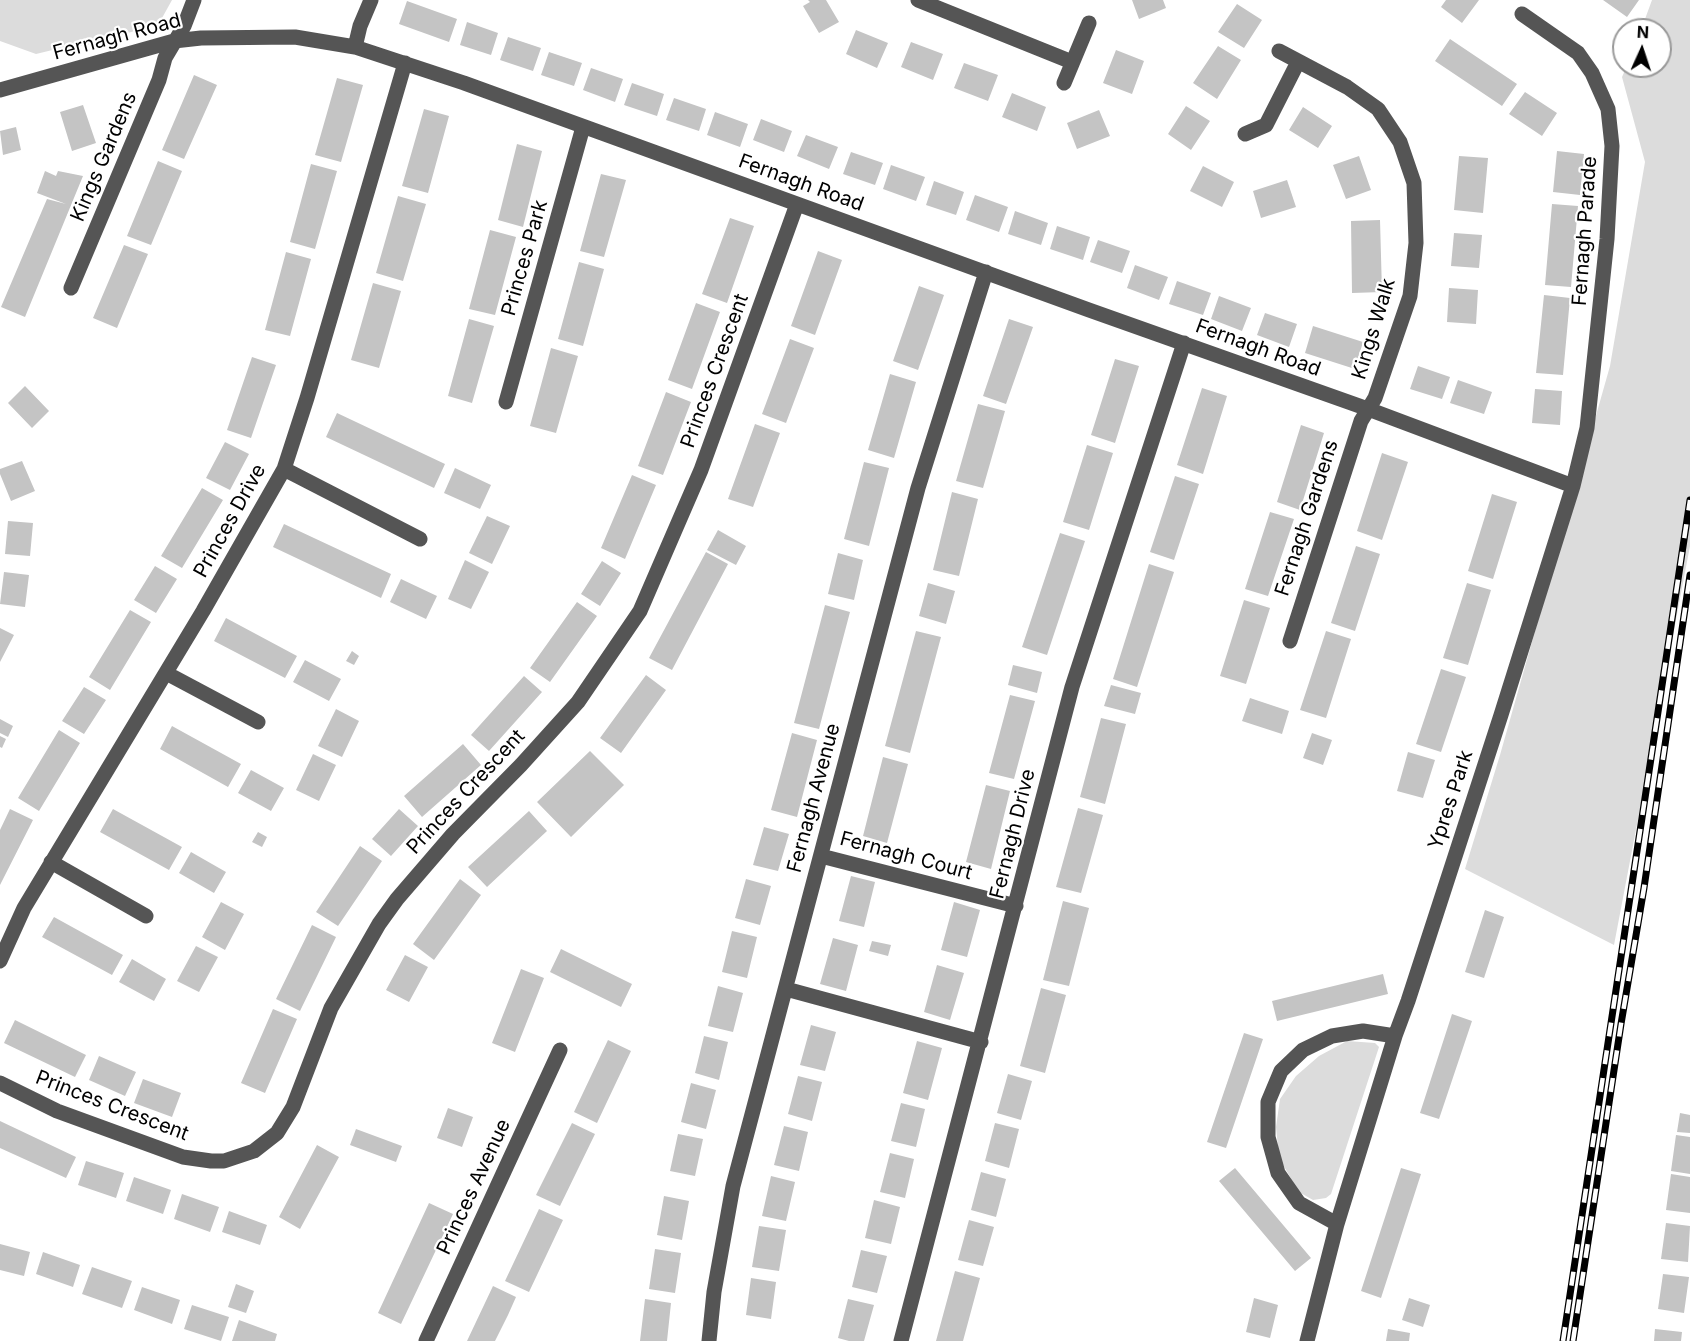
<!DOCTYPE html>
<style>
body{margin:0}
#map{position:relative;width:1690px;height:1341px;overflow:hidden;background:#fff;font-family:Inter,sans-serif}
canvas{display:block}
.north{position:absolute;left:1612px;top:18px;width:60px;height:60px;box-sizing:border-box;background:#fff;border:2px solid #999;border-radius:50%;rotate:3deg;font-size:16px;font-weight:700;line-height:24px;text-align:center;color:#000}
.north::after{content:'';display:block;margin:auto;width:21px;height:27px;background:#000;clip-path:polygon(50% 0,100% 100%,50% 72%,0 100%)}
</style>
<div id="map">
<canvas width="1690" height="1341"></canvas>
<div class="north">N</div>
</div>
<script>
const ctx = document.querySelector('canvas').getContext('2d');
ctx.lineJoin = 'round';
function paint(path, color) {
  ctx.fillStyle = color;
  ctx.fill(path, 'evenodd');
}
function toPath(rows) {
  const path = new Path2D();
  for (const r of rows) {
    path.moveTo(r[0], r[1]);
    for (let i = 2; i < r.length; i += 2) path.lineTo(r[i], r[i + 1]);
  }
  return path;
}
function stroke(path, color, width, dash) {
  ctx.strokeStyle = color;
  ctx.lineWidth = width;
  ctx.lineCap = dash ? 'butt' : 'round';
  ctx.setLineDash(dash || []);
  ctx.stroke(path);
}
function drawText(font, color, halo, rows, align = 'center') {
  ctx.font = font + ' Inter,sans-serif';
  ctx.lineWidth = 4.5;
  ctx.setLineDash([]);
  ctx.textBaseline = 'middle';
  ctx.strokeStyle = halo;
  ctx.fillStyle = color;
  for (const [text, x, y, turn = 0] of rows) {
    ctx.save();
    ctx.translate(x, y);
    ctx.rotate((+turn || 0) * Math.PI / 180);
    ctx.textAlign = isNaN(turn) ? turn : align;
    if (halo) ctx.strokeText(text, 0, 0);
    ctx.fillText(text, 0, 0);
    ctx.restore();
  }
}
paint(toPath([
 [0,0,172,0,162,18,154,25,92,44,74,47,73,45,36,54,0,41],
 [1652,0,1690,0,1690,546,1614,945,1465,869,1500,755,1610,366,1645,162,1622,77,1627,66,1660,66,1660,30,1641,30],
 [1347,1041,1375,1043,1379,1047,1331,1194,1326,1198,1313,1200,1299,1192,1279,1158,1276,1127,1280,1099,1296,1076,1319,1056]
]), '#dcdcdc');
paint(toPath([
 [808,0,826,0,839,22,819,33,803,6,810,2],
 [1132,0,1163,0,1166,8,1139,19],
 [1446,0,1479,0,1462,23,1441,7],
 [1603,0,1639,0,1627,17],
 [407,1,457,19,449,42,399,24],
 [1237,4,1262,20,1244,48,1218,32],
 [467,22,498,33,491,55,460,45],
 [856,30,888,43,877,68,846,54],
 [508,37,541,48,533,71,500,60],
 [1450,39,1517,84,1502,106,1435,61],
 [911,42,943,54,933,80,901,67],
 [1218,46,1241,60,1217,99,1193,83],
 [1116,50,1144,61,1132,94,1103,83],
 [549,52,582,63,574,86,541,75],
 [964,63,998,75,988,101,954,88],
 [591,68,623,79,615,102,583,90],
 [194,75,217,85,184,159,162,150],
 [337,78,363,85,341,162,315,155],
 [632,83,664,94,657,116,624,105],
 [1525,92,1557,113,1542,136,1509,114],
 [1012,93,1046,107,1037,131,1002,117],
 [674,98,706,109,699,131,666,120],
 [83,105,96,143,72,151,60,112],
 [1186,106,1210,121,1191,150,1168,134],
 [1303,107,1332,126,1318,148,1289,130],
 [424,109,449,116,428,193,402,186],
 [1099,110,1110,136,1077,149,1067,123],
 [715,112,748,124,740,147,707,135],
 [761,119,792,131,784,152,753,140],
 [16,127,21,150,3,155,0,131],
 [806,135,838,147,829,169,797,156],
 [517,144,542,151,523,227,498,220],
 [1557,151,1584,154,1580,195,1553,192],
 [851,152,883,163,875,185,843,174],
 [1359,156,1371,190,1346,199,1333,165],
 [1459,156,1488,158,1483,213,1454,210],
 [158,161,182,171,151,245,127,236],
 [311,164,337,171,315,249,290,242],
 [891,165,925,177,916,201,883,189],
 [1203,166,1234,182,1222,207,1190,191],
 [45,171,56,176,58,171,83,176,25,317,1,307,47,199,66,204,37,193],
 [601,174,626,180,604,257,580,251],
 [1287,180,1296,207,1261,218,1253,191],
 [934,181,964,192,956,215,926,205],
 [975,195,1008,207,999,232,966,220],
 [398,196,426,204,403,281,376,273],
 [1552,204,1578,206,1571,287,1545,285],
 [1015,211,1048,223,1041,245,1008,234],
 [730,218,754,226,727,303,702,294],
 [1380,220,1382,292,1352,293,1351,221],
 [1057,226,1090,237,1083,260,1050,249],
 [490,230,516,237,495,315,469,309],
 [1454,233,1482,235,1479,268,1451,266],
 [1098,240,1130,251,1122,273,1090,262],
 [124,245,148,254,117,328,93,318],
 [818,251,842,260,815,335,791,326],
 [286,252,311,259,290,336,265,330],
 [579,262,604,269,583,346,558,339],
 [1135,265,1168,277,1159,300,1127,288],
 [1177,281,1211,293,1203,315,1169,304],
 [373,283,401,291,379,368,351,360],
 [919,286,944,295,918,370,893,361],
 [1449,288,1478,290,1476,324,1447,322],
 [1544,295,1570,298,1563,375,1536,373],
 [1219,296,1251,308,1242,331,1211,319],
 [696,303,720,312,692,389,668,380],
 [1265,313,1297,324,1289,347,1257,335],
 [469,319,494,326,472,403,448,396],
 [1009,319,1033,327,1006,404,983,396],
 [1313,326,1363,342,1355,369,1305,353],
 [790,339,814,348,786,423,762,414],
 [551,348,578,356,556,433,530,426],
 [252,357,276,365,251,438,227,430],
 [1115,359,1139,366,1115,443,1091,435],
 [1418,366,1450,377,1442,399,1410,389],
 [890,374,916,382,894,458,868,450],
 [1458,380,1492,392,1484,414,1450,403],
 [25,386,49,411,32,428,8,403],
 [1202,388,1227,396,1203,474,1177,465],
 [1535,389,1562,391,1560,425,1532,423],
 [666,392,691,402,663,475,638,466],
 [978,404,1005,411,983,488,956,481],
 [337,413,445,464,434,488,326,437],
 [755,424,780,433,753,507,728,499],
 [1301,425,1324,433,1300,510,1277,502],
 [225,442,249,454,230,490,206,478],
 [1087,445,1113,453,1089,530,1063,522],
 [1382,453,1408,462,1382,540,1357,531],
 [22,461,35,491,11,501,0,474,0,469],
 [864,462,889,468,869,546,844,539],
 [455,468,491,485,480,509,444,493],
 [632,475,656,485,625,559,601,548],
 [1175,476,1199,484,1174,560,1150,552],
 [202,488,223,500,182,568,161,556],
 [952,492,978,499,959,576,933,570],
 [1492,494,1517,502,1493,579,1468,571],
 [1270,512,1294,519,1268,596,1245,589],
 [487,516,510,526,492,564,469,553],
 [8,521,33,523,30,556,5,554],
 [284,524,391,574,381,598,273,547],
 [718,530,746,546,736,565,707,550],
 [1060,533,1085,541,1047,655,1022,647],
 [1356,546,1380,554,1355,631,1331,623],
 [706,552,728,564,672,670,649,658],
 [838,553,863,560,854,600,828,594],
 [465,560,489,572,471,609,448,599],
 [602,561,621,573,600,606,581,594],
 [1149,564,1174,572,1137,687,1113,679],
 [155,566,177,579,156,613,134,600],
 [4,572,29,575,25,607,0,604],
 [401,579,437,596,426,619,390,602],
 [928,583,955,591,946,624,919,616],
 [1467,583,1491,590,1468,665,1443,658],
 [1244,600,1270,608,1246,684,1220,676],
 [577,602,597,616,550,682,530,668],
 [825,605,850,612,819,729,794,723],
 [130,610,151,622,110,690,89,677],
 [226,618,297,656,285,678,214,641],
 [0,628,14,635,0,662],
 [916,631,941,637,910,753,885,746],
 [1326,631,1351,639,1326,718,1300,710],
 [352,651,359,656,354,665,346,661],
 [305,660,341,679,329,701,293,682],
 [1013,665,1042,672,1037,693,1008,685],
 [1441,669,1466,677,1441,752,1416,744],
 [646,675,666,690,621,753,600,738],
 [524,676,542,692,489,751,471,735],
 [1111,685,1141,693,1135,714,1104,706],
 [84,687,106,700,84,734,62,721],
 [1010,695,1035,701,1014,779,989,773],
 [1250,698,1289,711,1282,734,1242,721],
 [336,709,359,721,342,757,318,746],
 [1101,718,1126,724,1105,804,1080,797],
 [0,719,13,726,8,737,0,733],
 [172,726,241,764,228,787,160,749],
 [59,730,80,743,39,811,18,798],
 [792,733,817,740,797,817,771,810],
 [1312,733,1332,740,1323,765,1303,758],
 [0,736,6,739,2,748,0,747],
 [463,744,481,765,422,817,404,796],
 [590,751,624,785,571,837,537,802],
 [1408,752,1435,760,1423,798,1397,791],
 [313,754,336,765,319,801,296,790],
 [883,757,908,764,887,843,863,836],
 [251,770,284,788,271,811,238,793],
 [986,785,1010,791,991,869,966,862],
 [1078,808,1103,815,1081,893,1056,887],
 [10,809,33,820,0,885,0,830],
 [113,809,182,847,169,870,100,832],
 [399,809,418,826,391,856,372,839],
 [529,811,547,831,487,887,468,867],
 [764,827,789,834,778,871,753,865],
 [258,832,267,837,262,847,252,842],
 [360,846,382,861,338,926,316,912],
 [191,852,226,872,214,893,179,873],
 [851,876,875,882,864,927,839,921],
 [460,879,481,895,434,960,413,944],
 [746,879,771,886,760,925,735,918],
 [1063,901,1089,908,1069,986,1043,980],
 [221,902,244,914,225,950,202,937],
 [954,902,980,910,967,957,941,950],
 [1485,910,1504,917,1484,978,1465,972],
 [54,917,123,955,112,975,42,937],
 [312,925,336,937,300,1011,276,999],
 [732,931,757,937,747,978,722,972],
 [833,938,858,945,846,991,820,984],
 [872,941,891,945,888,956,869,951],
 [196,946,218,957,199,992,177,981],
 [561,949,632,984,621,1007,550,972],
 [405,955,428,967,409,1002,386,990],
 [132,959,166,979,154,1001,119,982],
 [937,965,964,973,950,1020,924,1012],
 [521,969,544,978,515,1052,492,1043],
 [1383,974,1388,994,1277,1021,1272,1001],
 [718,986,743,993,733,1032,708,1026],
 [1041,988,1066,995,1045,1073,1020,1066],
 [273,1009,297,1019,265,1093,241,1083],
 [1452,1014,1472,1021,1439,1119,1420,1113],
 [15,1020,86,1055,75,1077,4,1043],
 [811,1025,836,1032,825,1071,800,1065],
 [1244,1033,1263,1039,1226,1148,1207,1142],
 [704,1036,728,1042,719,1080,695,1073],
 [608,1040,631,1051,597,1123,574,1112],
 [917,1041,942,1048,928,1100,903,1093],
 [99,1056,136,1072,125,1096,89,1080],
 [1008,1074,1032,1081,1021,1120,997,1113],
 [798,1076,822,1082,812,1121,788,1114],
 [143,1079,181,1093,172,1117,134,1103],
 [691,1083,716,1090,706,1129,681,1122],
 [901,1103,925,1109,916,1147,891,1141],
 [448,1108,473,1117,462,1147,437,1138],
 [1680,1113,1690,1115,1690,1133,1677,1132],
 [0,1121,76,1157,66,1178,0,1148],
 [572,1123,595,1134,560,1206,536,1195],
 [995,1123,1019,1129,1009,1168,985,1161],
 [784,1126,808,1132,799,1171,774,1165],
 [356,1129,402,1146,396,1162,350,1145],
 [678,1134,703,1139,695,1176,670,1171],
 [1676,1135,1690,1137,1690,1174,1671,1171],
 [317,1145,339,1157,300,1229,279,1217],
 [890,1153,914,1159,905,1198,880,1192],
 [86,1161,124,1173,116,1198,78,1185],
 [1235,1168,1311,1258,1295,1271,1219,1181],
 [1401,1168,1421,1174,1381,1298,1361,1291],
 [981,1172,1006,1179,996,1217,971,1210],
 [1671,1174,1690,1177,1690,1213,1666,1210],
 [771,1176,795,1182,786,1221,762,1216],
 [134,1177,171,1190,163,1214,126,1201],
 [182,1194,219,1207,210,1232,174,1219],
 [664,1196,689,1201,682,1240,657,1235],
 [874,1200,900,1207,891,1244,865,1238],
 [429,1203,453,1214,401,1324,378,1313],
 [539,1209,563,1220,529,1292,505,1281],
 [229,1211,267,1225,260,1245,222,1232],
 [969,1220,994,1227,983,1266,958,1260],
 [1666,1223,1690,1226,1688,1262,1661,1259],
 [759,1226,786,1230,779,1271,752,1267],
 [0,1244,30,1252,24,1276,0,1270],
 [655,1249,681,1253,675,1293,649,1289],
 [861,1250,887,1256,877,1293,852,1287],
 [43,1252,80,1265,73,1287,36,1274],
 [92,1267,132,1281,122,1308,82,1294],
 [955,1271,980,1278,963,1341,936,1341],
 [1663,1274,1689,1277,1684,1313,1658,1309],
 [751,1278,776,1282,771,1319,746,1315],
 [236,1284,254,1291,246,1313,228,1307],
 [493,1286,516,1297,508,1315,495,1341,467,1341],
 [142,1287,180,1300,172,1324,134,1310],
 [1254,1298,1278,1305,1270,1338,1246,1332],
 [1409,1298,1430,1305,1423,1327,1402,1320],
 [645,1299,671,1303,667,1341,640,1341],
 [848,1299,874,1305,864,1341,849,1341,838,1338],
 [192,1305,229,1317,221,1341,184,1329],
 [239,1320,277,1334,275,1341,232,1341],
 [1388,1329,1410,1333,1409,1341,1386,1341],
 [1655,1329,1682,1332,1681,1341,1654,1341]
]), '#c4c4c4');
stroke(toPath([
 [918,0,1072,62],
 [355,47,360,26,371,0],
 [1279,51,1347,87,1378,109,1400,142,1414,183,1416,243,1410,296,1375,398,1361,421,1290,641],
 [1064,83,1089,23],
 [0,90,174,41,201,38,295,37,355,47,464,83,1089,310,1368,409,1573,486],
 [1245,134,1266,125,1298,62],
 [71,288,159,80,165,58,184,26,194,0],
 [506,402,583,127],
 [284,469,420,539],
 [166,673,258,722],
 [821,856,1016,906],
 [51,862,146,916],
 [0,961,24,908,203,611,284,469,307,398,405,63],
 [786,989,981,1042],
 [0,1083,57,1111,183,1157,211,1161,224,1161,254,1151,277,1133,293,1107,331,1008,379,924,397,899,453,834,521,765,578,702,640,611,701,470,797,204],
 [1337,1224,1299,1203,1278,1173,1268,1137,1268,1102,1281,1071,1303,1050,1332,1036,1363,1031,1395,1036],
 [426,1341,560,1050],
 [709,1341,714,1292,733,1186,918,488,986,272],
 [901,1341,1072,687,1184,343],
 [1307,1341,1337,1224,1395,1036,1408,1001,1501,715,1573,486,1587,428,1607,239,1612,146,1608,109,1592,73,1578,53,1522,14]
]), '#555', 15);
const rail = toPath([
 [1563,1341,1690,500],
 [1573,1341,1621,1024,1644,888,1690,575]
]);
stroke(rail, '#000', 7);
stroke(rail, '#fff', 4.5, [14]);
drawText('20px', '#000', '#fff', [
 ["Fernagh Road",117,37,-15],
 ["Kings Gardens",104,157,-67],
 ["Fernagh Road",801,183,20],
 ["Fernagh Parade",1585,231,-86],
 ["Princes Park",525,258,-74],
 ["Kings Walk",1374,329,-73],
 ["Fernagh Road",1258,348,20],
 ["Princes Crescent",715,371,-70],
 ["Fernagh Gardens",1307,518,-72],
 ["Princes Drive",230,521,-61],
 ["Princes Crescent",466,792,-47],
 ["Fernagh Avenue",814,798,-75],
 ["Ypres Park",1451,800,-72],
 ["Fernagh Drive",1013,834,-76],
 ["Fernagh Court",906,856,15],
 ["Princes Crescent",112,1106,21],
 ["Princes Avenue",474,1187,-65]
]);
</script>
